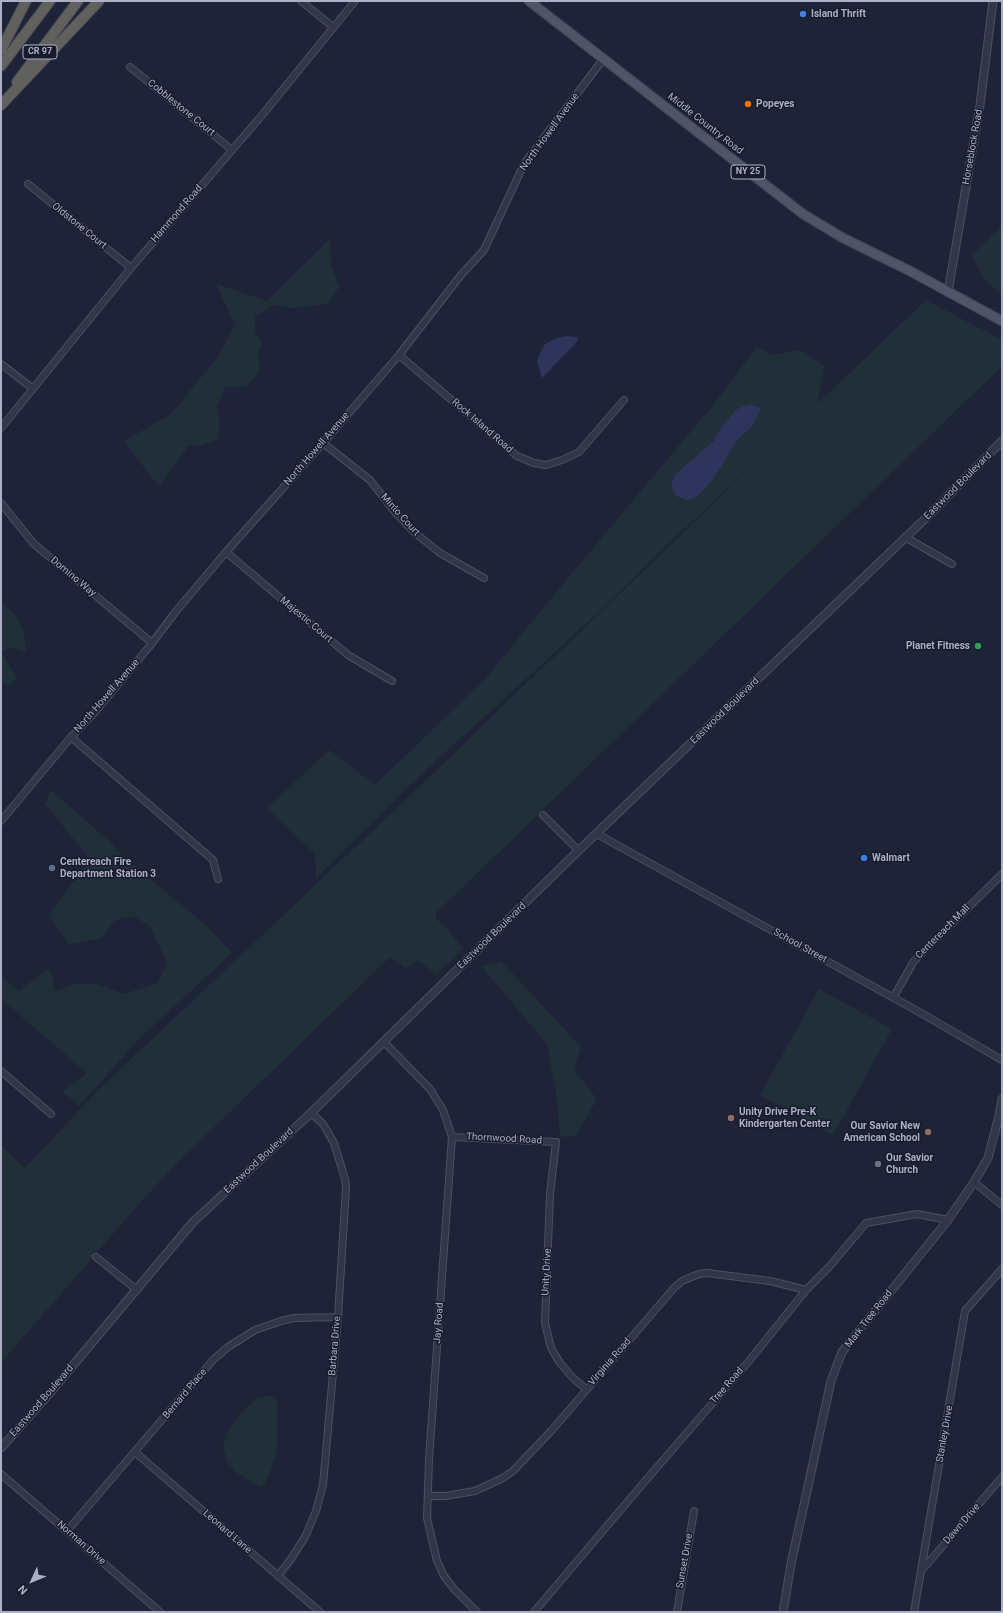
<!DOCTYPE html>
<style>
body{margin:0}
#map{position:relative;width:1003px;height:1613px;overflow:hidden;background:#1f2338;font-family:Roboto,sans-serif}
canvas{display:block}
.frame{position:absolute;inset:0;border:2px solid #adafc5;pointer-events:none}
.north{position:absolute;left:12px;top:1561px;width:40px;height:40px;-webkit-text-stroke:3px #181b2d;paint-order:stroke;rotate:226deg;font-size:11px;font-weight:700;line-height:16px;text-align:center;color:#adafc5}
.north::after{content:'';display:block;margin:auto;width:14px;height:18px;background:#adafc5;clip-path:polygon(50% 0,100% 100%,50% 72%,0 100%)}
</style>
<div id="map">
<canvas width="1003" height="1613"></canvas>
<div class="frame"></div>
<div class="north">N</div>
</div>
<script>
const ctx = document.querySelector('canvas').getContext('2d');
ctx.lineJoin = 'round';
function paint(path, color) {
  ctx.fillStyle = color;
  ctx.fill(path, 'evenodd');
}
function toPath(rows) {
  const path = new Path2D();
  for (const r of rows) {
    path.moveTo(r[0], r[1]);
    for (let i = 2; i < r.length; i += 2) path.lineTo(r[i], r[i + 1]);
  }
  return path;
}
function stroke(path, color, width, dash) {
  ctx.strokeStyle = color;
  ctx.lineWidth = width;
  ctx.lineCap = dash ? 'butt' : 'round';
  ctx.setLineDash(dash || []);
  ctx.stroke(path);
}
function drawText(font, color, halo, rows, align = 'center') {
  ctx.font = font + ' Roboto,sans-serif';
  ctx.lineWidth = 3;
  ctx.setLineDash([]);
  ctx.textBaseline = 'middle';
  ctx.strokeStyle = halo;
  ctx.fillStyle = color;
  for (const [text, x, y, turn = 0] of rows) {
    ctx.save();
    ctx.translate(x, y);
    ctx.rotate((+turn || 0) * Math.PI / 180);
    ctx.textAlign = isNaN(turn) ? turn : align;
    if (halo) ctx.strokeText(text, 0, 0);
    ctx.fillText(text, 0, 0);
    ctx.restore();
  }
}
paint(toPath([
 [1002,226,1002,295,985,280,971,256],
 [330,239,331,264,339,287,328,304,294,308,274,305,255,316,255,331,262,342,258,354,260,372,246,387,225,387,217,406,220,423,218,440,201,445,189,445,159,487,124,441,170,415,218,357,235,325,216,284,267,301],
 [926,300,1002,340,1002,366,436,913,437,920,446,927,463,949,437,974,418,961,405,968,390,957,177,1163,139,1204,1,1363,1,1145,25,1168,96,1092,418,788,781,438,678,535,596,615,428,768,316,878,315,854,267,808,329,750,375,785,485,679,576,568,709,410,757,347,772,355,800,350,825,366,817,404],
 [752,428,738,439,728,456,675,475,704,450,718,434],
 [1,602,16,615,24,631,26,652,9,647,2,653,17,678,8,686,1,682],
 [51,790,109,841,123,856,208,927,232,953,140,1038,79,1106,62,1091,87,1073,1,999,1,976,19,991,49,968,52,974,55,991,76,984,96,984,124,994,158,983,167,963,150,926,133,916,114,921,101,939,69,944,48,915,90,859,45,804],
 [501,961,581,1047,574,1070,597,1099,576,1136,560,1137,557,1099,547,1044,481,966],
 [819,989,892,1029,833,1135,760,1095],
 [270,1395,277,1400,277,1451,270,1473,263,1486,259,1487,236,1472,227,1462,223,1446,226,1433,240,1414,257,1398]
]), '#212f39');
paint(toPath([
 [566,336,578,337,577,342,542,378,537,361,541,351,545,344,556,338],
 [750,404,761,408,752,427,738,439,714,478,697,497,686,500,676,496,671,486,675,475,713,441,724,424,737,409]
]), '#2f345c');
const minor = toPath([
 [301,1,333,27],
 [130,67,232,150],
 [28,184,131,268],
 [399,355,517,456,534,463,546,465,562,460,579,452,624,400],
 [1,364,32,388],
 [1,428,131,268,263,114,355,1],
 [323,443,370,480,395,512,414,532,440,553,484,578],
 [1,503,34,544,152,643],
 [905,537,952,564],
 [226,552,348,655,392,681],
 [71,737,213,860,218,879],
 [543,815,579,851],
 [1,821,71,737,94,713,149,647,177,610,226,552,323,443,399,355,461,275,484,250,524,164,604,58],
 [597,834,921,1013,1002,1060],
 [893,998,914,961,1002,874],
 [384,1042,430,1089,443,1110,452,1137,429,1459,427,1518,437,1561,444,1576,454,1589,477,1612],
 [1,1071,51,1114],
 [452,1137,556,1142,550,1194,545,1323,551,1348,560,1363,573,1378,586,1389],
 [974,1182,1002,1205],
 [96,1257,137,1290],
 [135,1452,320,1612],
 [1,1474,160,1612],
 [428,1496,446,1496,475,1491,503,1478,513,1471,552,1430,674,1288,682,1281,699,1274,707,1273,770,1281,806,1290],
 [67,1531,213,1360,228,1347,255,1330,281,1321,294,1318,338,1317],
 [922,1570,1002,1477],
 [278,1576,291,1559,305,1537,316,1511,323,1485,338,1317,346,1188,345,1179,334,1143,323,1124,311,1113],
 [534,1612,646,1480,749,1361,806,1290,829,1267,866,1223,917,1214,948,1220],
 [677,1612,694,1511],
 [914,1612,965,1311,1002,1269]
]);
const tertiary = toPath([
 [948,292,980,105,993,1],
 [1,1448,49,1394,193,1222,311,1113,576,853,929,515,1002,441],
 [783,1612,791,1564,831,1381,842,1352,948,1220,974,1182,988,1158,999,1116,1002,1099]
]);
const primary = toPath([
 [529,1,803,214,843,238,910,271,1002,321]
]);
const trunk = toPath([
 [1,50,26,1],
 [1,66,50,1],
 [17,82,78,1],
 [1,105,99,1]
]);
stroke(minor, '#4d5063', 8);
stroke(tertiary, '#4d5063', 9);
stroke(primary, '#3c3f52', 11);
stroke(trunk, '#3a3d50', 12);
stroke(minor, '#333549', 6);
stroke(tertiary, '#333549', 7);
stroke(primary, '#505469', 9);
stroke(trunk, '#60605c', 10);
for (const [x, y, r, color] of [
 [803,14,4,"#3f7fe0"],
 [748,104,4,"#e8710a"],
 [978,646,4,"#2e9e5b"],
 [864,858,4,"#3f7fe0"],
 [52,868,4,"#5c6f8a"],
 [731,1118,4,"#8d6e63"],
 [928,1132,4,"#8d6e63"],
 [878,1164,4,"#6b7280"]
]) {
  const dot = new Path2D();
  dot.arc(x, y, r, 0, 2 * Math.PI);
  ctx.fillStyle = color;
  ctx.fill(dot);
  stroke(dot, '#181b2d', 1.5);
}
for (const [x, y, w] of [
 [40,52,34],
 [748,172,34]
]) {
  const box = new Path2D();
  box.roundRect(x - w / 2, y - 7, w, 14, 3);
  ctx.fillStyle = '#181b2d';
  ctx.fill(box);
  stroke(box, '#adafc5', 1);
}
drawText('bold 9px', '#adafc5', null, [
 ["CR 97",40,52],
 ["NY 25",748,172]
]);
drawText('bold 10px', '#adafc5', '#181b2d', [
 ["Island Thrift",811,14],
 ["Popeyes",756,104],
 ["Planet Fitness",970,646,"right"],
 ["Walmart",872,858],
 ["Centereach Fire",60,862],
 ["Department Station 3",60,874],
 ["Unity Drive Pre-K",739,1112],
 ["Kindergarten Center",739,1124],
 ["Our Savior New",920,1126,"right"],
 ["American School",920,1138,"right"],
 ["Our Savior",886,1158],
 ["Church",886,1170]
], 'left');
drawText('10px', '#adafc5', '#181b2d', [
 ["Cobblestone Court",181,108,39],
 ["Middle Country Road",705,124,38],
 ["North Howell Avenue",550,132,-54],
 ["Horseblock Road",973,147,-80],
 ["Hammond Road",177,214,-49],
 ["Oldstone Court",79,226,39],
 ["Rock Island Road",482,426,41],
 ["North Howell Avenue",317,449,-49],
 ["Eastwood Boulevard",958,486,-45],
 ["Minto Court",400,515,48],
 ["Domino Way",73,577,40],
 ["Majestic Court",306,620,40],
 ["North Howell Avenue",107,696,-49],
 ["Eastwood Boulevard",725,711,-44],
 ["Centereach Mall",943,932,-45],
 ["Eastwood Boulevard",492,936,-44],
 ["School Street",800,946,29],
 ["Thornwood Road",504,1139,3],
 ["Eastwood Boulevard",259,1161,-43],
 ["Unity Drive",547,1272,-87],
 ["Mark Tree Road",869,1319,-52],
 ["Jay Road",439,1323,-86],
 ["Barbara Drive",335,1346,-85],
 ["Virginia Road",610,1362,-49],
 ["Tree Road",727,1386,-49],
 ["Bernard Place",185,1394,-50],
 ["Eastwood Boulevard",42,1401,-49],
 ["Stanley Drive",945,1434,-80],
 ["Dawn Drive",962,1524,-49],
 ["Leonard Lane",227,1532,41],
 ["Norman Drive",81,1543,41],
 ["Sunset Drive",685,1561,-80]
]);
</script>
